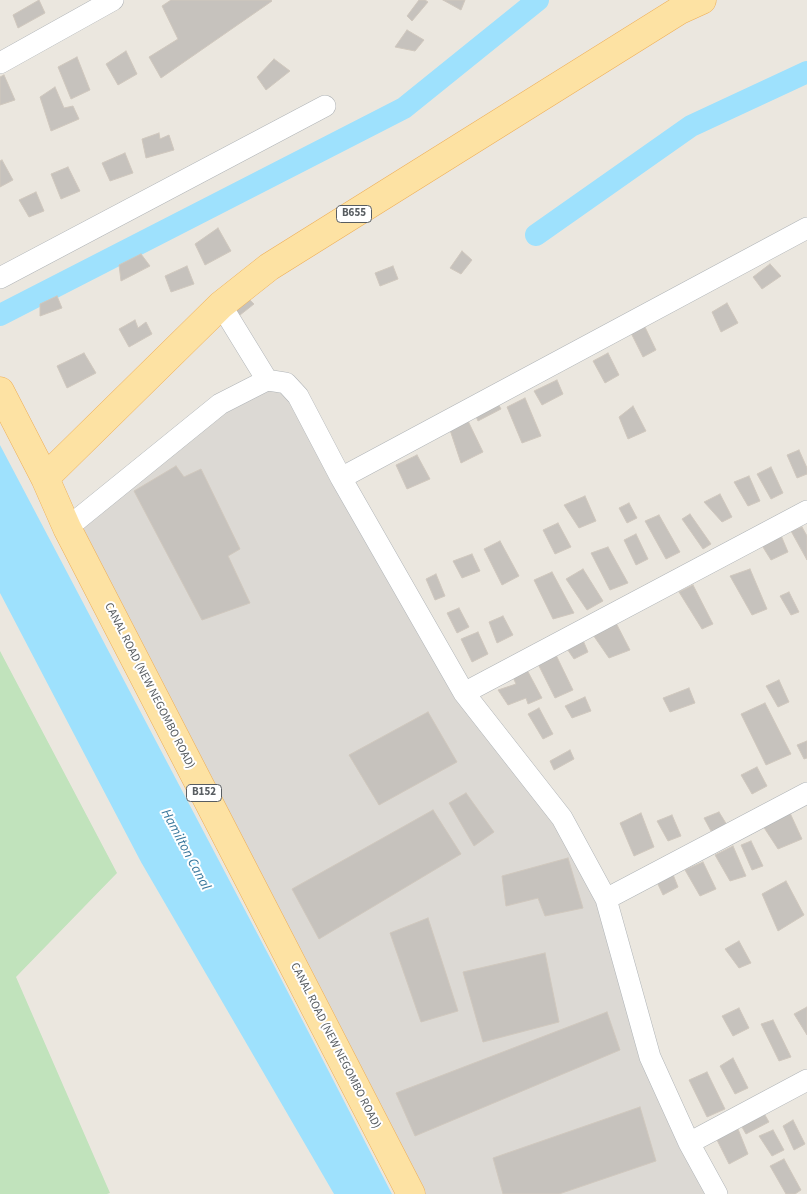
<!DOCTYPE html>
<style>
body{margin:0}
canvas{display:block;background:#ebe7df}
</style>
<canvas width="807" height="1194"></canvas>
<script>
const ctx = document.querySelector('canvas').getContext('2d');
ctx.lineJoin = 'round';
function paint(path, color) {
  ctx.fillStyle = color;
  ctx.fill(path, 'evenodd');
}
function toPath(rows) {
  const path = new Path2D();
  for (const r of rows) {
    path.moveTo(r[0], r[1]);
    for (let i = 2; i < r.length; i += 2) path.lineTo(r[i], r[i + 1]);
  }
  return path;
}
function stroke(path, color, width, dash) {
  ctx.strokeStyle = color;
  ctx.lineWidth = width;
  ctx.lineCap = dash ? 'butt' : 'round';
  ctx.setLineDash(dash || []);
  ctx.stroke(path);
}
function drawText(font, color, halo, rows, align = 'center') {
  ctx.font = font + ' "Source Sans 3",sans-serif';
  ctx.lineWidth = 4;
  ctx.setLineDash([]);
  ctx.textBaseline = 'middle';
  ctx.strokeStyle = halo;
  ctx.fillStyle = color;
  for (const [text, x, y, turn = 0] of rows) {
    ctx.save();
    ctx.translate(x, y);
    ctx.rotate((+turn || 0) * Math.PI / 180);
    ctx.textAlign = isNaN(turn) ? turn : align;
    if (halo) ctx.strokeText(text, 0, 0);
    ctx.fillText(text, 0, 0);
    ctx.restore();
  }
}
paint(toPath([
 [283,388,460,696,584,860,711,1194,416,1194,73,530,247,392]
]), '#dcd9d4');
paint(toPath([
 [0,651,117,873,16,977,110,1193,107,1194,0,1194]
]), '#c1e3bc');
paint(toPath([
 [0,445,276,969,392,1194,334,1194,141,862,0,593]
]), '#9ee1fd');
stroke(toPath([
 [536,235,691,126,807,72],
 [0,315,404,108,538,0]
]), '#9ee1fd', 22);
const building = toPath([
 [39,0,45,13,18,28,13,15,39,0],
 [171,0,271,0,272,1,161,78,149,57,178,39,162,6,171,0],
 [419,0,425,0,428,2,412,21,407,16,419,0],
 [443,0,465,0,461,10,443,0],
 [407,30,424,40,415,51,395,47,407,30],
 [126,51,137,74,118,85,106,64,126,51],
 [77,57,90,90,71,99,58,67,77,57],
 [274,59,290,71,266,90,257,77,274,59],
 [4,75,15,100,0,105,0,77,4,75],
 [55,87,64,108,73,106,79,119,51,131,40,97,55,87],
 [159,133,160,139,169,135,174,150,146,158,142,139,159,133],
 [125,153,133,173,110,181,102,163,125,153],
 [2,160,13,180,0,187,0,161,2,160],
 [68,167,80,191,61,199,51,174,68,167],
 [36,192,44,211,29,217,19,200,36,192],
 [218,228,231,251,205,265,195,244,218,228],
 [462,251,472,260,461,274,450,268,462,251],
 [141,254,150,266,121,281,119,265,141,254],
 [770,264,781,276,762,289,753,277,770,264],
 [187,266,194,284,171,292,165,276,187,266],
 [393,266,398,279,380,286,375,273,393,266],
 [57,296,62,308,40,316,40,304,57,296],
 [247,297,254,304,235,319,227,310,247,297],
 [727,303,738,323,721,332,712,312,727,303],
 [135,320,138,328,146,322,152,334,129,347,119,329,135,320],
 [643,323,656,350,643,357,629,329,643,323],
 [84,353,96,373,67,388,57,366,84,353],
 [608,353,619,375,605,383,593,361,608,353],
 [557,380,563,394,542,405,534,391,557,380],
 [525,398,541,436,522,443,507,407,525,398],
 [496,400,501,409,478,421,474,412,496,400],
 [633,406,646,431,628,439,619,417,633,406],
 [468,421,483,452,461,463,449,427,468,421],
 [799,450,807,468,807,474,797,478,787,455,799,450],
 [417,455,430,479,407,489,396,465,417,455],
 [176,466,184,477,201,469,240,549,228,556,250,603,202,620,134,491,176,466],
 [771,467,783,493,771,499,757,474,771,467],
 [749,476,760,501,748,506,734,482,749,476],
 [720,494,732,517,722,522,704,502,720,494],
 [585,496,596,521,579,528,564,505,585,496],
 [629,503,637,518,627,523,619,508,629,503],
 [690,514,711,544,703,549,682,519,690,514],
 [659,515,680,552,666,559,645,521,659,515],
 [558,523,571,547,555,554,543,530,558,523],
 [802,527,807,536,807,560,791,531,802,527],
 [780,533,788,552,771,560,761,544,780,533],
 [636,534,648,559,636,565,624,540,636,534],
 [500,541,519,576,502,585,484,549,500,541],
 [608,547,628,583,610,590,591,553,608,547],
 [472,554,480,571,462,578,453,561,472,554],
 [583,569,603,601,587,610,566,579,583,569],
 [750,569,767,609,752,615,730,576,750,569],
 [552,572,574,613,553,619,534,580,552,572],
 [436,574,445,596,435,600,426,579,436,574],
 [693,585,713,624,702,629,679,592,693,585],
 [789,592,799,612,791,615,780,596,789,592],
 [459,608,469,627,457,633,447,613,459,608],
 [503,616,513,635,497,643,489,622,503,616],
 [615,621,630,650,609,658,591,632,615,621],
 [478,632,488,654,472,662,461,639,478,632],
 [582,638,588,652,574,659,565,646,582,638],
 [556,655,573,690,555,698,538,664,556,655],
 [526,668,542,698,528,704,526,698,508,705,498,690,516,684,512,675,526,668],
 [779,680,789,702,778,707,766,686,779,680],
 [689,688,695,703,670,712,663,698,689,688],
 [585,697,591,711,572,718,565,706,585,697],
 [765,703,791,754,766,765,741,714,765,703],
 [539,708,553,734,543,739,528,714,539,708],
 [428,712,457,762,379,805,349,755,428,712],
 [807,741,807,758,804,759,797,745,807,741],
 [570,750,574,759,554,770,550,761,570,750],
 [757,767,767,786,752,794,741,775,757,767],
 [466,793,494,832,474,846,449,803,466,793],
 [433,810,461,854,319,939,292,889,433,810],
 [719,812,727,825,711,831,704,818,719,812],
 [641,813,654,847,634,856,620,823,641,813],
 [790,813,802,839,778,849,763,826,790,813],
 [672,815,681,836,668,841,657,821,672,815],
 [751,841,763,866,752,870,741,845,751,841],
 [733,846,746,876,730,881,715,855,733,846],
 [568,858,583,908,545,916,538,898,506,906,502,876,568,858],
 [703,862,716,889,700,896,685,870,703,862],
 [672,872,678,887,663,895,656,880,672,872],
 [786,881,804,915,778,931,762,894,786,881],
 [428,918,458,1011,421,1022,390,933,428,918],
 [739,941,751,963,739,968,725,949,739,941],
 [545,953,559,1022,483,1042,463,972,545,953],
 [807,1007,807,1035,794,1014,807,1007],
 [739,1008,749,1028,733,1036,722,1016,739,1008],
 [607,1012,620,1050,415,1136,396,1093,607,1012],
 [773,1020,791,1057,779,1061,761,1024,773,1020],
 [733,1058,748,1088,735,1094,720,1066,733,1058],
 [707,1072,725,1109,707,1117,689,1080,707,1072],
 [640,1107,656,1161,559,1194,503,1194,493,1158,640,1107],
 [762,1110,769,1122,746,1134,739,1122,762,1110],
 [793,1120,805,1144,794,1150,783,1126,793,1120],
 [738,1129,748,1154,729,1164,716,1138,738,1129],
 [773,1130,784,1150,772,1156,759,1136,773,1130],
 [784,1159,801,1190,795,1194,786,1194,770,1166,784,1159]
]);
paint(building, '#c6c2bd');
stroke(building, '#d0c8be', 1);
const minor = toPath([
 [0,63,113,0],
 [0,278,325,106],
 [221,305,267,380],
 [341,478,807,228],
 [67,528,220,404,267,380,286,383,298,396,341,478,464,693,562,818,606,899,650,1057,689,1143,717,1194],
 [464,693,807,511],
 [606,899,807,793],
 [689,1143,807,1080]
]);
const major = toPath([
 [0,391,45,478,67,528,411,1194],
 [45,478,221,305,269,267,680,10,702,0]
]);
stroke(minor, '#b0b4b7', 22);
stroke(major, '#eeae56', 29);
stroke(minor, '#fff', 21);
stroke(major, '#fde2a3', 28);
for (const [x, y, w] of [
 [354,214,35],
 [204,793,35]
]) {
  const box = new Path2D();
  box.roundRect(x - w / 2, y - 8.5, w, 17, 4);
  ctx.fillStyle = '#fff';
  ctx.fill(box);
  stroke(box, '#585d61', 1);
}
drawText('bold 11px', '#585d61', null, [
 ["B655",354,214],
 ["B152",204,793]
]);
drawText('12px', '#585d61', '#fff', [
 ["CANAL ROAD (NEW NEGOMBO ROAD)",149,686,63],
 ["CANAL ROAD (NEW NEGOMBO ROAD)",335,1046,63]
]);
drawText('italic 14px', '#38779c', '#fff', [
 ["Hamilton Canal",185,850,62]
]);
</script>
